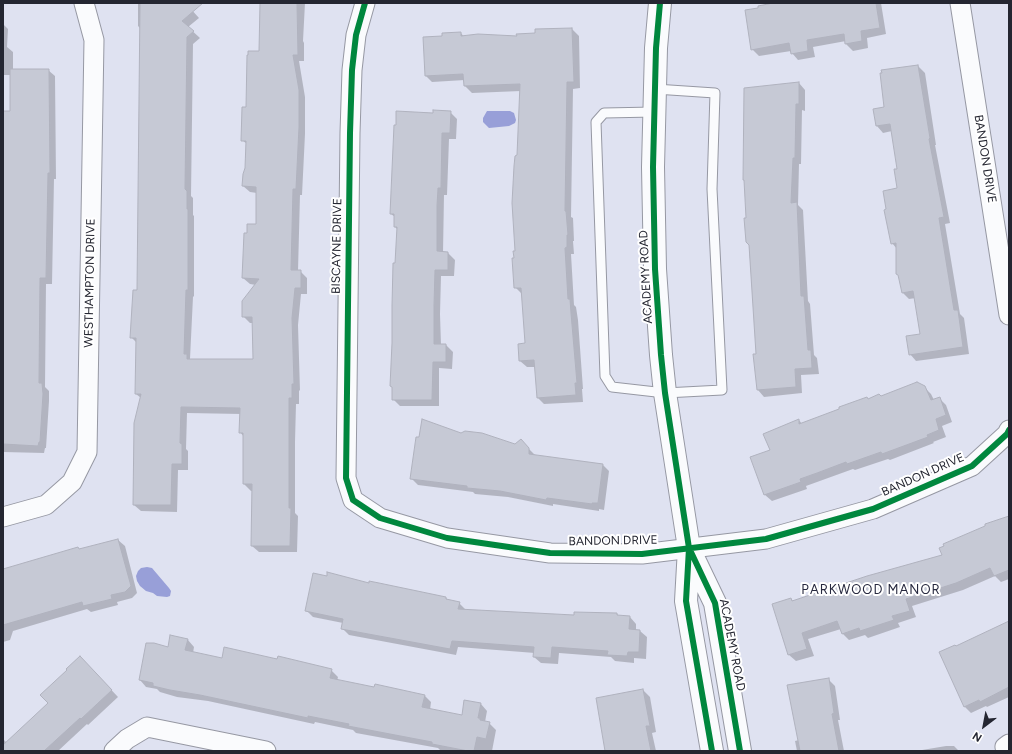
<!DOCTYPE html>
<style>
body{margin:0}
#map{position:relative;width:1012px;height:754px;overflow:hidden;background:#dfe2f1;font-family:Figtree,sans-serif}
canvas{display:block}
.frame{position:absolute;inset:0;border:4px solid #242631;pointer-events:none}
.north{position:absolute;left:964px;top:706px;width:40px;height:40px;-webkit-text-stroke:3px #fff;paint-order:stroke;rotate:212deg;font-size:11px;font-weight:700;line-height:16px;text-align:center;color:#242631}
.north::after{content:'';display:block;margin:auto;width:14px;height:18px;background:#242631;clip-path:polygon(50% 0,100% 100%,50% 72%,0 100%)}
</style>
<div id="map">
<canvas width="1012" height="754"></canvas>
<div class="frame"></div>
<div class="north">N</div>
</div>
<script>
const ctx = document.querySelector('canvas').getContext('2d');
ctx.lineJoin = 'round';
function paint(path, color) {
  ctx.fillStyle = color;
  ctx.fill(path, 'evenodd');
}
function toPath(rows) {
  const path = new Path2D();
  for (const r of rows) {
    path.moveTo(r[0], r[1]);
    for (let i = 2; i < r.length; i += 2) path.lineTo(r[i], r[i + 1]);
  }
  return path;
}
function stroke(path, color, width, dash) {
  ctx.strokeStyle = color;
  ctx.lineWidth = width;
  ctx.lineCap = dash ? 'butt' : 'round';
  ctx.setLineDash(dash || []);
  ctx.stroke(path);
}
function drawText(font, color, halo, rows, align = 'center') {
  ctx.font = font + ' Figtree,sans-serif';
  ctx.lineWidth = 4;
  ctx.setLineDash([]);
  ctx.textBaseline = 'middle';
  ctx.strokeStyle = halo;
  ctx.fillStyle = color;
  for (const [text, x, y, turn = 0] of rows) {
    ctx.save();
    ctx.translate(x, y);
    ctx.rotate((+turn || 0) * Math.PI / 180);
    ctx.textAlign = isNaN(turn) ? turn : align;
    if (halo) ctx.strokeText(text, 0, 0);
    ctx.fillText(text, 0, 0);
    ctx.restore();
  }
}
paint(toPath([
 [487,111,510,111,514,113,516,120,515,123,509,126,489,128,483,122,483,118],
 [147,567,152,568,169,588,171,591,170,596,167,597,157,596,153,593,146,591,140,586,137,581,136,576,138,571,141,568]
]), '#989fd8');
paint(toPath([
 [138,3,194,3,190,8,199,18,188,27,200,38,193,44,191,196,193,198,193,215,194,216,194,296,193,297,190,359,192,360,254,360,254,323,250,323,243,316,256,285,250,284,243,278,248,234,257,225,257,193,250,192,243,186,246,169,247,144,242,140,247,108,260,52,261,3,305,3,303,41,304,43,304,61,299,61,305,97,305,134,302,195,300,195,298,271,300,271,307,278,307,294,301,294,298,325,300,391,299,390,299,404,296,404,295,442,295,513,298,516,297,552,259,552,252,546,253,491,251,491,244,484,244,437,240,432,241,414,187,413,186,449,188,451,188,470,178,470,177,512,141,511,134,505,141,398,136,394,137,343,131,337,138,291,141,29,138,26],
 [806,3,881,3,886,34,867,38,868,48,853,51,846,44,846,41,813,47,815,57,798,60,792,53,791,51,759,56,752,49],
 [3,24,8,29,7,47,13,52,13,70,48,70,55,76,56,179,54,179,52,284,46,284,45,387,49,391,49,401,46,448,45,448,44,453,3,452,3,113,11,112,11,75,3,75],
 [572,29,579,36,580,88,573,89,571,217,573,218,574,241,573,241,574,254,571,254,574,305,576,307,578,320,583,389,582,389,583,402,544,404,538,398,535,367,527,367,520,361,526,344,522,294,515,287,515,259,516,252,521,91,472,93,465,86,465,80,432,82,425,75,443,36,461,33,464,37,518,37],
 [918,66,925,73,936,145,935,145,950,223,945,224,960,314,964,318,969,354,916,361,910,354,921,335,916,298,909,299,902,292,897,249,892,243,898,189,898,170,892,131,883,133,877,126,874,110,885,108],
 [799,83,805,90,805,111,802,110,801,164,799,164,798,205,803,210,808,301,810,304,814,355,817,358,819,374,801,375,802,393,764,397,758,390,757,355,747,219],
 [450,112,457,119,456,139,449,139,447,195,444,195,443,253,448,253,455,260,454,276,441,276,440,314,441,345,446,345,453,352,452,369,439,368,439,406,400,406,393,399,397,229,395,227,395,217,391,214,434,114],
 [924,387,931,394,934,400,939,398,946,405,952,422,942,426,946,437,933,442,934,443,890,460,888,459,855,470,853,469,806,486,807,489,772,501,765,495,752,458,771,450,799,420,802,424,868,400],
 [461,434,515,445,521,441,536,456,602,464,609,471,604,510,599,509,599,511,553,504,553,506,508,497,475,494,473,492,418,485,411,478],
 [1009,516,1009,579,1001,582,995,576,963,590,912,606,916,617,898,623,900,627,868,638,865,635,849,640,842,633,841,629,808,639,814,656,796,661,789,655,773,605,791,599,793,601,943,555,945,547,944,545],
 [118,540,125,546,137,593,132,598,117,602,118,605,91,612,87,609,13,631,10,640,3,642,3,572],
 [369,584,446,598,448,600,459,603,466,610,575,616,617,614,619,616,630,617,636,624,636,630,640,631,647,637,646,659,634,658,634,663,615,661,611,657,559,653,558,664,541,663,534,657,535,653,458,647,456,655,349,635,342,628,343,623,313,617,306,610],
 [1009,622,1009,697,987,707,986,706,971,713,964,706,956,647],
 [188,640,194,647,193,653,223,659,278,660,331,670,338,677,337,681,425,696,431,702,430,710,462,716,481,704,487,711,485,722,489,723,496,730,492,751,444,751,440,750,438,748,356,733,353,730,315,722,314,724,208,701,177,697,160,692,157,689,146,687,140,680,168,648],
 [87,664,118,697,88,725,87,724,58,751,3,751,3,739,7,743,49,703],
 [828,679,835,686,840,720,838,720,844,751,797,751,795,741,799,740],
 [643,690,650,697,656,732,652,733,656,751,606,751],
 [946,746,954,746,959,751,916,751]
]), '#0003');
const building = toPath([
 [140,3,203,3,182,21,194,31,187,37,185,189,187,191,187,209,188,209,188,290,186,290,184,354,187,354,187,359,253,359,252,317,242,317,242,301,259,279,242,278,244,233,247,233,247,224,256,224,256,187,242,186,243,174,245,168,246,141,241,141,242,107,246,107,247,55,248,55,248,51,259,51,260,3,297,3,298,55,293,55,299,90,299,127,296,189,293,189,291,270,301,270,301,288,295,288,292,318,294,384,292,384,292,398,289,398,289,508,291,508,290,546,251,546,252,484,243,484,243,433,239,433,240,408,181,407,180,443,182,444,182,464,172,464,171,505,133,505,134,423,141,394,135,394,136,338,130,338,133,290,137,290,140,3],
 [773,3,876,3,880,28,861,31,862,41,845,44,844,34,807,40,808,51,791,54,789,43,751,50,745,10,758,8,758,6,773,3],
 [572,28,574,82,567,82,565,211,566,211,568,235,567,235,567,247,565,248,568,299,570,299,571,313,577,383,575,383,576,395,537,398,534,360,519,361,518,344,525,343,521,288,514,288,512,258,514,258,513,251,515,251,512,203,514,166,515,156,517,155,520,84,464,86,463,74,425,76,423,37,442,36,442,33,461,32,461,36,478,34,517,36,516,34,535,33,535,29,572,28],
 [918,65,930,138,929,139,944,217,939,218,954,310,958,310,963,347,909,355,906,336,920,334,913,291,902,293,898,275,896,274,896,243,891,244,884,210,886,209,883,191,897,188,894,169,897,169,890,124,876,126,873,109,884,107,880,73,882,73,881,70,918,65],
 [10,69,49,69,50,173,48,173,46,278,40,278,39,383,42,383,43,394,40,442,39,442,38,446,3,444,3,111,10,111,10,69],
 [799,82,799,104,796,104,795,158,793,158,791,203,797,202,801,296,804,296,808,350,811,350,812,368,795,369,796,387,757,390,753,354,756,354,749,245,746,242,744,218,746,218,744,180,743,180,744,88,799,82],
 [433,110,451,111,450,133,442,133,441,188,438,188,437,206,437,251,448,252,448,270,435,270,434,306,434,344,446,344,446,362,433,362,432,400,392,400,392,387,390,386,392,343,392,306,393,263,395,263,397,227,394,227,394,214,390,214,394,125,396,125,396,111,433,113,433,110],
 [917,382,925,386,931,400,940,397,946,415,936,419,939,430,927,435,928,437,882,454,881,452,847,464,846,462,817,473,800,479,801,482,764,495,750,457,770,450,763,434,799,419,799,424,839,409,839,407,867,397,868,399,879,394,881,396,917,382],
 [422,419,461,433,465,431,482,433,515,444,521,439,529,448,529,454,603,464,598,503,592,503,592,504,547,498,546,500,500,491,467,488,467,486,410,479,416,437,419,437,422,419],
 [1009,516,1009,570,994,576,990,568,956,583,906,599,910,611,892,616,894,620,860,631,859,628,842,634,837,621,802,633,807,649,788,655,772,604,791,598,792,601,867,576,942,555,939,548,944,546,943,544,985,526,985,524,1009,516],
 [118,539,131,586,125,592,111,595,112,599,83,606,82,602,3,625,3,569,78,547,79,549,118,539],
 [327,572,369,583,369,581,379,583,446,597,446,599,460,602,458,609,574,615,574,612,617,613,617,615,630,616,629,629,640,630,639,652,628,652,627,656,607,655,608,651,552,647,551,658,533,657,534,647,452,641,450,649,341,629,343,619,305,611,313,573,327,576,327,572],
 [1009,621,1009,687,980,702,979,700,964,707,939,652,955,645,956,646,1009,621],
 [170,635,188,639,185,650,222,658,224,647,277,659,278,656,332,669,330,678,374,687,375,684,425,695,422,707,462,715,464,700,481,703,478,718,480,718,480,720,490,722,486,739,477,737,474,751,468,751,432,744,432,742,348,726,349,724,308,716,308,718,200,695,170,690,153,686,153,683,139,680,146,643,154,643,168,647,170,635],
 [80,656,112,690,81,719,80,718,44,751,3,751,3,745,48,703,40,695,67,670,66,669,80,656],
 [829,678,834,713,832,714,839,751,800,751,787,685,829,678],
 [643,689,650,726,646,726,651,751,605,751,596,698,643,689]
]);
paint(building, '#c6c9d5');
stroke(building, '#b0b2be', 1);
const lane = toPath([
 [654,112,604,113,596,122,605,376,612,387,665,393,722,390,712,189,715,93,655,89]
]);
const street = toPath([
 [365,3,356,35,352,70,350,133,346,478,353,500,380,518,447,538,550,553,642,554,766,539,873,509,972,466,1007,434,1009,430],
 [960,3,1009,315],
 [3,517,46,505,72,482,87,452,94,40,84,3],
 [114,751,127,739,147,727,266,751],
 [1006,751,1005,747,1009,744]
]);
const secondary = toPath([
 [660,3,656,48,653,167,655,269,661,355,665,393,689,548,686,601,712,751],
 [690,551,715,603,740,751]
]);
stroke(lane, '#9698a3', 11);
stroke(street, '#9698a3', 21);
stroke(secondary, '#9698a3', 24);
stroke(lane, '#fafbfd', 9);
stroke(street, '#fafbfd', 19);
stroke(secondary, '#fafbfd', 22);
stroke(toPath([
 [365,3,356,35,352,70,350,133,346,478,353,500,380,518,447,538,550,553,642,554,766,539,873,509,972,466,1007,434,1009,430],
 [660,3,656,48,653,167,655,269,661,355,665,393,689,548,686,601,712,751],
 [690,550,715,603,740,751]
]), '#00873e', 6);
drawText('12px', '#242631', '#fff', [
 ["BANDON DRIVE",985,159,81],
 ["BISCAYNE DRIVE",337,246,-89],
 ["ACADEMY ROAD",646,277,-93],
 ["WESTHAMPTON DRIVE",90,283,-89],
 ["BANDON DRIVE",923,475,-24],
 ["BANDON DRIVE",613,541,-1],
 ["ACADEMY ROAD",732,645,79]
]);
ctx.letterSpacing = '1px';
drawText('13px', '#27293f', '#fff', [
 ["PARKWOOD MANOR",871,590]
]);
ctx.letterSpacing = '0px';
</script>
